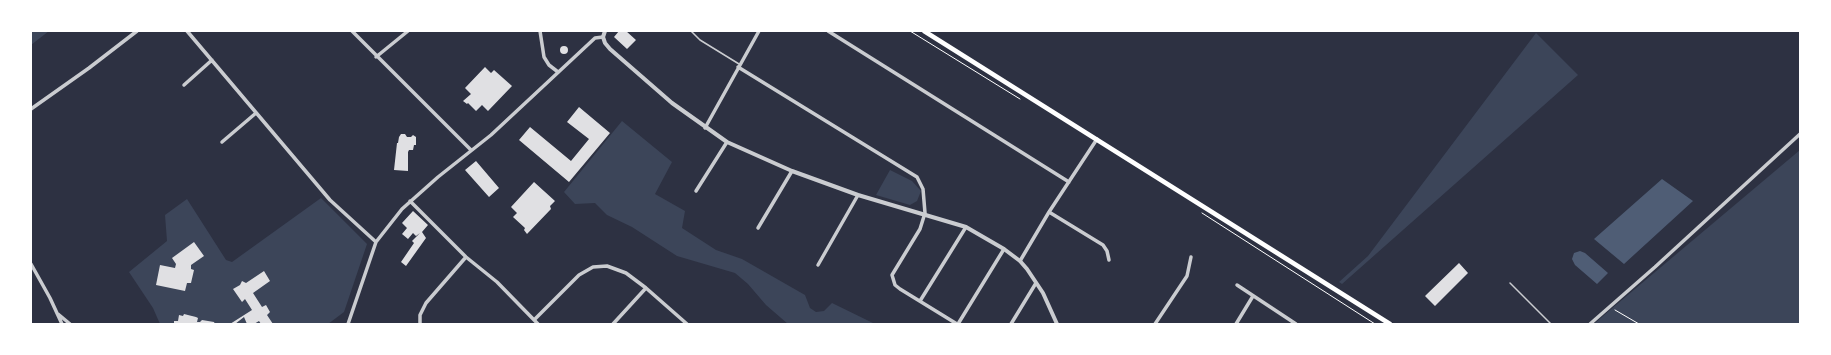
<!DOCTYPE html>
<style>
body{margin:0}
#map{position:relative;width:1831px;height:355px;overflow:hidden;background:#2d3142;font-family:"Times New Roman",serif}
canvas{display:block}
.frame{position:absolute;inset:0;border:32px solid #fff;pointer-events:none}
</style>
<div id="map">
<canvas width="1831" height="355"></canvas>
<div class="frame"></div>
</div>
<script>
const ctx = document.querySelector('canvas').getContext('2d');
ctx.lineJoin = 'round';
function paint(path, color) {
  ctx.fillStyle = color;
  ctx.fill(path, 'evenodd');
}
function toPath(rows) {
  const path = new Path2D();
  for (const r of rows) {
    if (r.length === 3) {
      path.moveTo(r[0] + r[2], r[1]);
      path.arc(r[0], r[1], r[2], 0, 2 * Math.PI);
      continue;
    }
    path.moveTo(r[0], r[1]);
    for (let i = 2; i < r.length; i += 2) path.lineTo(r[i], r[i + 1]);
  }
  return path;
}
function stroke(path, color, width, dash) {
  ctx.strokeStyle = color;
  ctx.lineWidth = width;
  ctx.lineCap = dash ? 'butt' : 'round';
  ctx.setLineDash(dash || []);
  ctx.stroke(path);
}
paint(toPath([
 [31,31,49,31,31,45],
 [1536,33,1578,75,1342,284,1339,282,1368,256],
 [622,121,672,162,655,194,685,211,682,228,716,250,742,259,805,295,810,308,816,312,824,311,832,303,875,324,788,324,766,305,748,284,735,273,677,256,632,227,607,215,595,203,575,204,564,192],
 [1800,150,1800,324,1594,324,1610,310],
 [890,170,912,181,921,191,917,201,910,205,876,195],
 [321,198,367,244,344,312,328,324,160,324,153,308,129,272,167,241,165,215,187,199,226,260,232,262]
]), '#3c4559');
paint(toPath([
 [1662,179,1693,201,1624,264,1594,239],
 [1580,251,1585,253,1608,273,1597,284,1575,265,1572,259,1574,253]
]), '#4f5d75');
paint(toPath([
 [619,31,626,31,636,40,627,49,614,37],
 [564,50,4],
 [485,67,491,73,494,70,512,86,488,111,482,105,476,111,468,103,467,104,463,101,471,94,465,88],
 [579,107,610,133,569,182,519,140,530,127,571,161,589,139,567,122],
 [401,134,405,134,407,137,411,137,413,135,416,137,416,145,414,145,413,150,409,150,408,152,408,171,394,170,397,143,398,143,399,137],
 [476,161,499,188,489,197,465,170],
 [534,182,555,201,550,206,551,209,527,234,524,230,525,228,513,217,517,213,511,207],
 [413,211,428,225,422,232,426,238,406,266,401,262,414,243,412,241,420,233,416,236,413,233,408,239,402,234,407,228,402,223],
 [194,242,204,256,191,265,191,269,194,270,191,283,187,283,185,291,156,285,160,265,175,268,176,264,172,258],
 [1459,263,1468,273,1435,306,1425,296],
 [264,271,270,281,253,293,262,307,266,305,270,312,267,315,273,324,261,324,259,321,254,324,247,324,244,317,235,324,230,324,252,310,245,299,242,302,233,289,240,285,242,281,246,283],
 [184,314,196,317,198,318,197,322,200,322,202,320,214,322,215,324,174,324,174,321,178,321,179,315,183,316]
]), '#e0e0e3');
stroke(toPath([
 [910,31,1020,99],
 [1202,213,1375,324],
 [1615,310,1639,324]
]), '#fff', 1);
stroke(toPath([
 [691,31,700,40,739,64],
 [1510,283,1551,324]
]), '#caccd0', 1.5);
stroke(toPath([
 [187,31,330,200,376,242],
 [352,31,471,150],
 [540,31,544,57,549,65,558,72],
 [828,31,1069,182],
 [376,57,408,31],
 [738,67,917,177,923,189,925,213,920,229,892,275,895,285,900,289,957,324],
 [184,85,212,60],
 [31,109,89,68,137,31],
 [705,128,759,31],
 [222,142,256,113],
 [696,191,727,142],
 [410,201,466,257,497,282,538,324],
 [1049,212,1103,245,1107,251,1109,260],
 [758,228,792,171],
 [1020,261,1049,212,1097,139],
 [31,264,50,298,62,324],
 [818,265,858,195],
 [1237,285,1296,324],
 [920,301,966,227],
 [58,314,70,324],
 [534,320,579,275,593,267,607,266,626,273,646,288,687,324],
 [348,324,376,242,402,209,438,177,491,135,595,38,603,37],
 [420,324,420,315,426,303,466,257],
 [613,324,646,288],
 [958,324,1004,249],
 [1011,324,1036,283],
 [1155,324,1187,276,1191,257],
 [1236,324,1253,296],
 [1590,324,1655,267,1800,134]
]), '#caccd0', 3.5);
stroke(toPath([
 [605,31,603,37,605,43,610,49,672,103,727,142,792,171,858,195,966,227,1004,249,1020,261,1027,269,1043,293,1057,324]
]), '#caccd0', 4);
stroke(toPath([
 [924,31,1390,324]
]), '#fff', 4.5);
</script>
